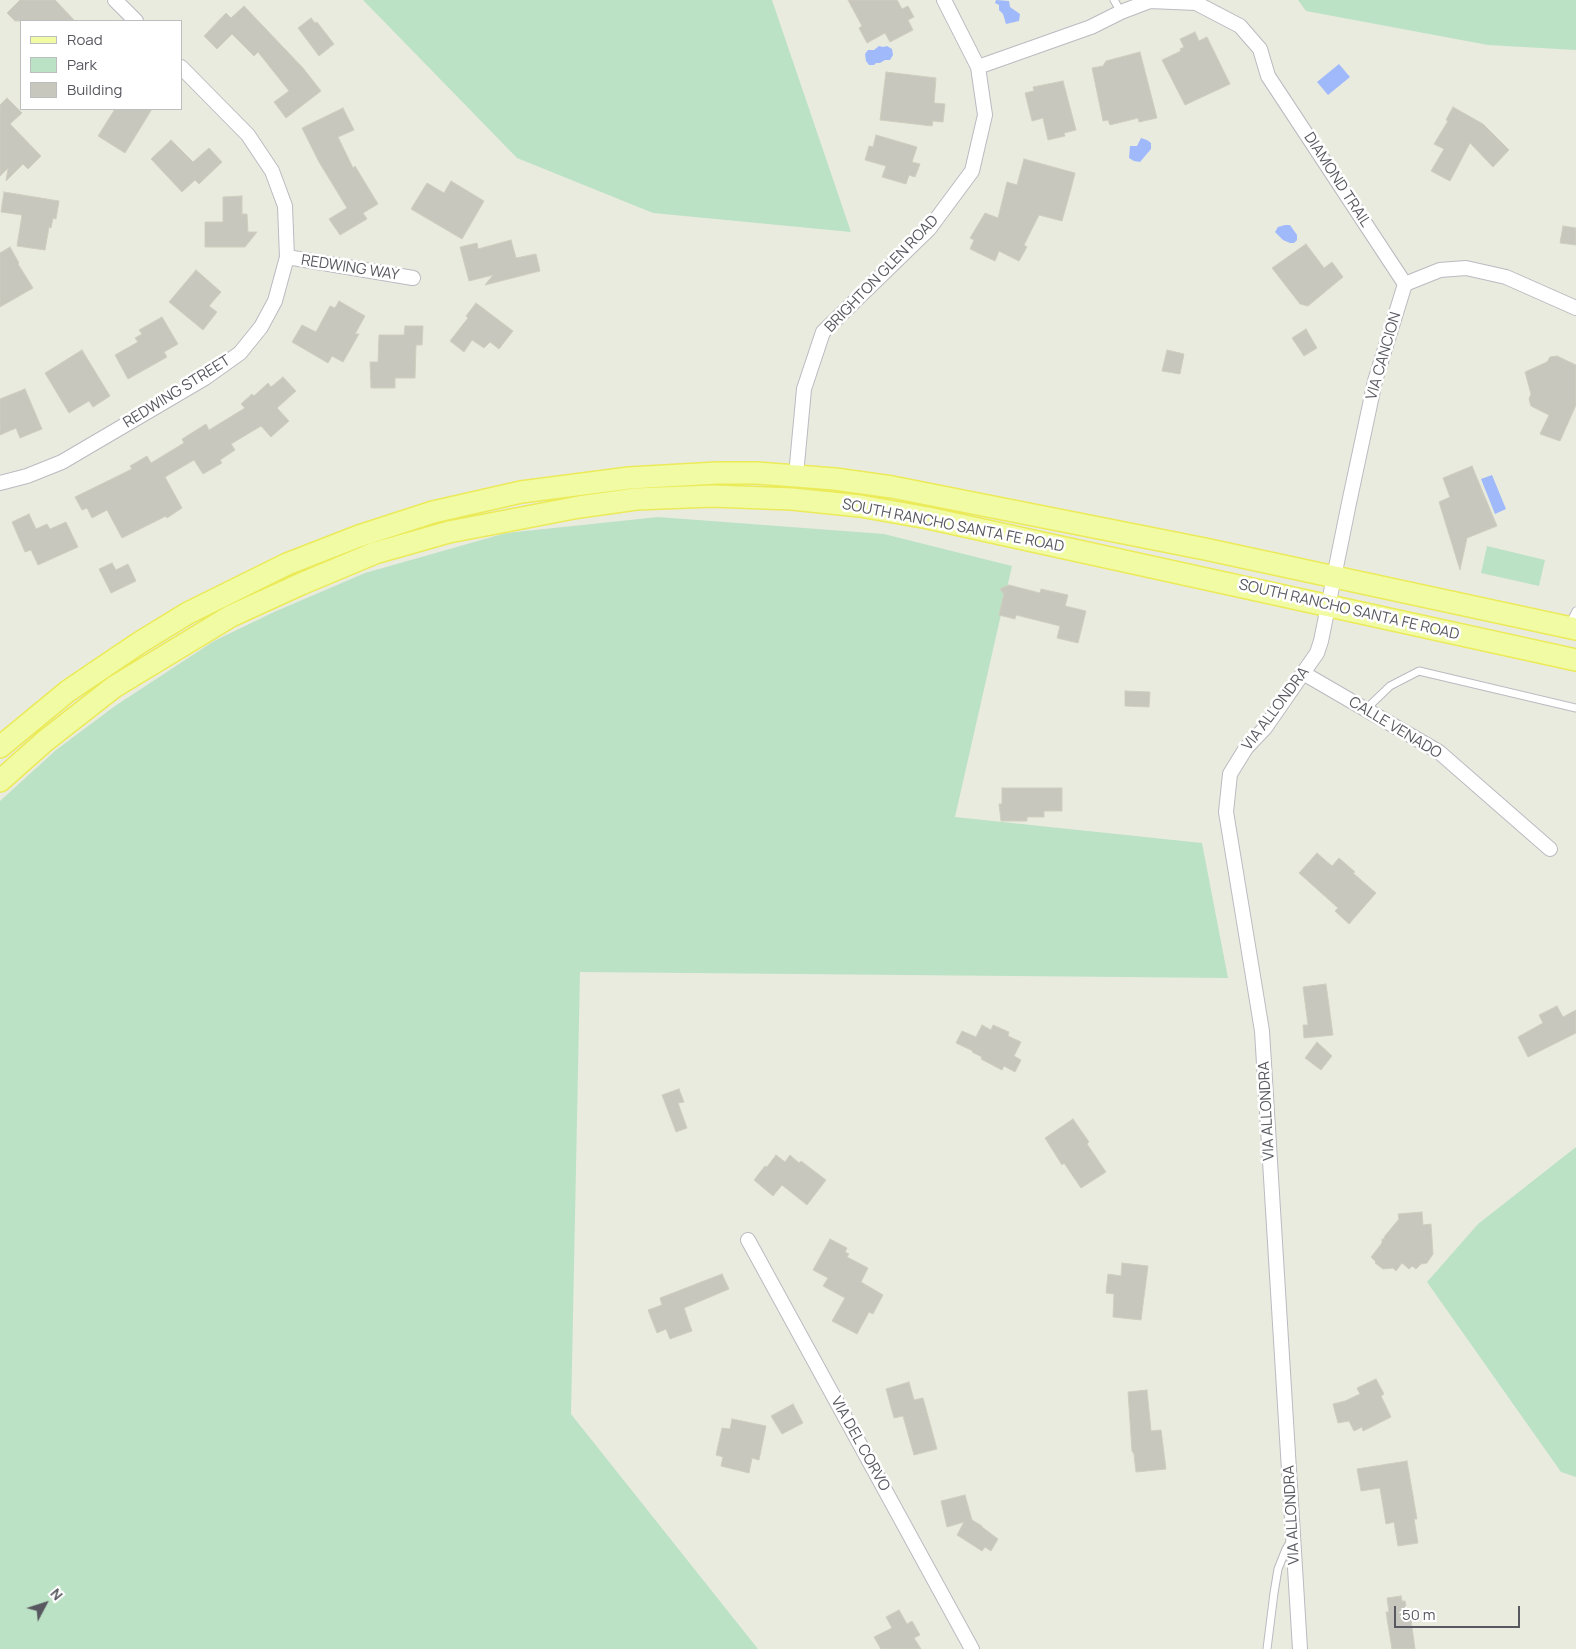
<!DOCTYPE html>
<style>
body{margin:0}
#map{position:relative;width:1576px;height:1649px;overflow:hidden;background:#eaebdf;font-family:Manrope,sans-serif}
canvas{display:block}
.legend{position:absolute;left:20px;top:20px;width:162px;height:90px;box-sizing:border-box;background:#fff;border:1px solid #bcbdbf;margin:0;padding:6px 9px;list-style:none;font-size:15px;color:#585960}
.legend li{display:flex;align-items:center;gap:10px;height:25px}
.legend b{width:25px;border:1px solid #bcbdbf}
.north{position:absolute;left:20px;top:1579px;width:50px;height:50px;-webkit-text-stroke:4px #fff;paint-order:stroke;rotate:50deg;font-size:14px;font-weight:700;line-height:20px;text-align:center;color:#585960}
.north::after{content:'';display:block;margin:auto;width:18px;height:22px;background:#585960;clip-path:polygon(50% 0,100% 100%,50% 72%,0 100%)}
.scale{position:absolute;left:1394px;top:1606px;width:126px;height:22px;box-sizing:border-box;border:2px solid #585960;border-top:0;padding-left:6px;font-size:15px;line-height:18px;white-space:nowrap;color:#585960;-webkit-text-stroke:4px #fff;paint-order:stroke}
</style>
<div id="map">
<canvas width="1576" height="1649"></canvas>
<ul class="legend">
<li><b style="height:6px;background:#f1fba3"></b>Road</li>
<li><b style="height:14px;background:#bce2c6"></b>Park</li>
<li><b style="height:14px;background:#c8c7be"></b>Building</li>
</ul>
<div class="north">N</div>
<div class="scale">50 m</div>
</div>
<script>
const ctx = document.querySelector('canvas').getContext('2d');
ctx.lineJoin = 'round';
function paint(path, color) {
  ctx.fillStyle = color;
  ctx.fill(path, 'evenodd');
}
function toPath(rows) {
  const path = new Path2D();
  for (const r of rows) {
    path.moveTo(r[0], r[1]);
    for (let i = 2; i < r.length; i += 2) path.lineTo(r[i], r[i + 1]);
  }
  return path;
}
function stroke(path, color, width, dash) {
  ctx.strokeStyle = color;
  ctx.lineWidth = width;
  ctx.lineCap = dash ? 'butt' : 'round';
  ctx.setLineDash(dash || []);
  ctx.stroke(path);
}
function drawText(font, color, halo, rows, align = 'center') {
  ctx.font = font + ' Manrope,sans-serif';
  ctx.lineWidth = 5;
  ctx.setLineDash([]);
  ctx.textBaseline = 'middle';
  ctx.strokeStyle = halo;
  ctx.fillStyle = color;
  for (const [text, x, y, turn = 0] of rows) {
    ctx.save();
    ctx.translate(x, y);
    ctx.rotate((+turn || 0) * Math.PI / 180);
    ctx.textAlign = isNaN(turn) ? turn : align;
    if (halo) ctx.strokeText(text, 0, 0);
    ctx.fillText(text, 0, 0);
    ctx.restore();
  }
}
paint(toPath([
 [363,0,772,0,851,232,653,213,517,158],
 [1298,0,1576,0,1576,50,1488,45,1306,11],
 [658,517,884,534,1012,566,955,817,1202,843,1228,978,580,972,571,1414,758,1649,0,1649,0,801,56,750,115,706,214,641,274,612,365,573,506,533],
 [1487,546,1545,560,1539,586,1481,573],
 [1576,1147,1576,1477,1561,1472,1427,1282,1478,1224]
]), '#bce2c6');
paint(toPath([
 [996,0,1009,1,1010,7,1020,14,1019,21,1006,24,1003,14,999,10,999,5,995,3],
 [879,46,883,47,887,46,892,49,893,55,890,60,885,60,880,63,876,63,874,65,869,65,866,61,865,54,868,50,874,50],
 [1339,64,1350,77,1328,95,1317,82],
 [1141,138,1147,140,1151,143,1151,149,1140,162,1134,161,1129,158,1130,146,1137,146],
 [1285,225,1290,225,1297,235,1297,240,1294,243,1290,243,1283,240,1275,232,1278,227],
 [1492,475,1506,509,1495,514,1481,479]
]), '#9fb9fb');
const building = toPath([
 [20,0,55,0,75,21,15,21,7,13,20,0],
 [848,0,897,0,902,9,908,6,914,17,908,20,913,30,890,42,885,33,867,43,859,28,862,26,848,0],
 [244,6,303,68,321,91,286,118,274,102,289,91,258,52,254,56,232,34,217,49,204,36,226,13,231,18,244,6],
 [311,18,315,23,317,22,334,44,319,56,298,28,311,18],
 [1195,32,1199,41,1207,37,1230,84,1185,105,1162,60,1181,51,1180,49,1184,47,1180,39,1195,32],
 [1140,52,1157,118,1139,122,1138,118,1110,125,1108,120,1103,121,1092,68,1103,66,1106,61,1140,52],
 [886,72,936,78,934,103,945,104,943,122,933,121,932,126,880,120,886,72],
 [1063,81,1076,130,1064,133,1065,136,1048,140,1043,118,1032,121,1025,93,1034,91,1033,87,1063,81],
 [7,98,22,113,10,124,41,156,28,169,23,164,6,181,8,168,0,176,0,105,7,98],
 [1453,107,1483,124,1509,150,1493,167,1470,143,1450,181,1431,171,1444,149,1434,144,1448,121,1446,120,1453,107],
 [343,108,354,130,338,137,353,168,355,166,378,204,363,213,367,219,340,235,329,219,347,208,319,162,302,128,343,108],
 [115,109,152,109,125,153,98,136,115,109],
 [876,135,917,147,912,162,920,164,915,177,909,175,906,184,882,177,886,166,865,160,869,146,873,147,876,135],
 [171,140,193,162,209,148,222,162,199,184,195,180,182,192,151,159,171,140],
 [1024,159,1075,173,1071,189,1062,221,1039,215,1024,245,1027,247,1019,261,999,251,995,261,970,249,974,240,970,238,985,213,998,218,1007,182,1017,185,1024,159],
 [451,181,484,201,462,239,411,209,427,183,444,193,451,181],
 [4,192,59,201,56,219,53,218,51,228,49,227,45,250,17,246,22,215,1,212,4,192],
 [242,196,242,214,247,214,248,232,257,232,245,247,205,247,205,222,223,222,223,197,242,196],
 [1563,226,1576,228,1576,245,1560,243,1563,226],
 [511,240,516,258,536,254,540,271,485,285,493,275,469,281,460,247,477,243,478,249,511,240],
 [1306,244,1324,268,1332,262,1343,277,1308,306,1300,304,1272,268,1306,244],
 [10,247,19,263,18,264,33,288,0,307,0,253,10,247],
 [196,270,221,292,209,306,217,312,203,330,169,302,196,270],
 [339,301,365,316,355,334,359,334,343,362,332,356,328,363,292,342,302,325,316,332,330,306,335,308,339,301],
 [476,303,513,331,499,349,490,342,484,348,472,340,464,352,450,341,468,318,466,316,476,303],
 [162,317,178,344,164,352,167,357,128,379,115,355,138,342,135,338,142,334,139,330,162,317],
 [405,326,423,326,422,345,416,345,415,378,395,378,395,388,371,388,370,362,378,362,379,335,404,335,405,326],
 [1306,329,1317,348,1304,356,1292,338,1306,329],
 [82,350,110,396,93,407,89,401,69,413,45,373,82,350],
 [1167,350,1184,354,1180,374,1162,371,1167,350],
 [1557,356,1576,365,1576,405,1560,441,1540,434,1549,415,1531,406,1529,399,1531,394,1525,372,1547,362,1550,357,1557,356],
 [283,377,296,391,277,408,289,421,271,437,261,426,231,444,235,450,220,460,222,463,203,474,194,460,165,477,182,508,167,518,166,516,122,538,107,510,92,518,87,508,82,510,75,497,132,469,130,466,147,456,151,463,184,443,182,439,206,424,209,430,245,408,241,404,252,394,254,396,268,383,271,387,283,377],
 [25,389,42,429,20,438,16,428,0,435,0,399,25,389],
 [1472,466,1497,526,1467,538,1460,570,1439,502,1450,497,1443,478,1472,466],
 [29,514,36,529,47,524,50,529,66,522,78,547,38,565,31,550,25,552,12,522,29,514],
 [112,563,116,570,128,564,136,581,111,593,99,569,112,563],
 [1009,585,1040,593,1041,589,1068,595,1065,606,1086,611,1078,643,1057,638,1060,626,1016,615,1015,619,999,615,1004,594,1000,589,1009,585],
 [1125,691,1150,692,1149,707,1125,706,1125,691],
 [1002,788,1062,788,1062,811,1044,811,1044,817,1027,817,1027,821,1001,821,999,804,1002,804,1002,788],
 [1317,853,1332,866,1339,858,1355,872,1353,873,1376,893,1349,924,1335,911,1338,908,1299,873,1317,853],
 [1326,984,1333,1035,1304,1038,1303,1025,1308,1025,1303,987,1326,984],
 [1557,1006,1563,1017,1576,1010,1576,1033,1528,1057,1518,1037,1543,1023,1539,1015,1557,1006],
 [982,1025,991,1030,993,1025,1009,1032,1008,1036,1021,1042,1014,1056,1021,1060,1015,1072,1004,1066,1002,1070,981,1059,982,1057,972,1052,973,1051,956,1043,962,1031,976,1037,982,1025],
 [1317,1042,1332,1056,1321,1070,1305,1058,1317,1042],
 [679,1089,684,1102,678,1103,687,1128,676,1132,662,1095,679,1089],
 [1073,1119,1089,1142,1087,1144,1106,1172,1081,1188,1064,1163,1062,1165,1045,1138,1073,1119],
 [776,1155,785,1162,790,1155,799,1163,801,1161,826,1180,807,1205,782,1185,773,1196,754,1180,765,1166,767,1167,776,1155],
 [1422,1212,1423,1225,1431,1224,1433,1254,1427,1263,1421,1264,1416,1269,1412,1266,1409,1269,1402,1263,1396,1271,1393,1268,1383,1269,1375,1263,1376,1262,1371,1257,1382,1243,1382,1239,1385,1239,1384,1237,1399,1219,1398,1214,1422,1212],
 [830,1239,847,1248,845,1252,849,1254,847,1257,868,1268,861,1282,883,1295,873,1314,869,1312,857,1334,832,1321,845,1298,823,1286,828,1278,813,1270,830,1239],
 [1122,1263,1148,1266,1141,1320,1113,1317,1114,1294,1106,1293,1108,1274,1121,1276,1122,1263],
 [722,1274,729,1289,684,1308,692,1331,670,1339,666,1329,657,1333,648,1310,662,1305,660,1298,722,1274],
 [1376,1379,1384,1394,1381,1396,1391,1417,1363,1431,1362,1427,1354,1431,1349,1421,1338,1423,1333,1404,1345,1401,1360,1394,1357,1388,1376,1379],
 [909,1382,914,1400,923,1398,937,1449,914,1455,903,1416,894,1418,886,1389,909,1382],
 [1147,1390,1151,1431,1161,1430,1166,1469,1136,1472,1134,1454,1132,1451,1128,1392,1147,1390],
 [793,1404,803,1423,782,1434,771,1416,793,1404],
 [732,1419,766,1426,759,1460,752,1458,749,1473,721,1466,723,1457,716,1455,722,1428,730,1429,732,1419],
 [1407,1461,1417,1519,1414,1519,1418,1543,1398,1546,1394,1522,1386,1524,1380,1488,1361,1491,1357,1469,1407,1461],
 [965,1495,972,1520,982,1526,982,1527,998,1539,991,1551,985,1547,982,1551,957,1535,964,1522,947,1527,941,1501,965,1495],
 [1401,1596,1402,1601,1405,1601,1409,1620,1411,1620,1415,1649,1392,1649,1386,1612,1389,1612,1387,1598,1401,1596],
 [899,1610,907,1624,912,1621,920,1635,914,1638,921,1649,881,1649,874,1637,892,1628,886,1617,899,1610]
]);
paint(building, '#c8c7be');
stroke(building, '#cfcebe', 1);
const service = toPath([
 [1114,0,1121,12],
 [1569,625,1576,611],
 [1366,709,1390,686,1419,671,1576,708],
 [1267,1649,1274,1593,1278,1569,1286,1549,1291,1541]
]);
const minor = toPath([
 [115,0,136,21],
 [978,67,1091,27,1121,12,1150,1,1196,3,1240,26,1260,49,1268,76,1405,284],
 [287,257,413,278],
 [796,475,804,389,823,332,929,229,972,171,985,115,978,67,944,0],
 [0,483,27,476,62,462,205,378,240,353,261,327,275,301,287,257,285,206,272,171,248,135,181,67],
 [1303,673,1439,752,1550,849],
 [748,1240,972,1649],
 [1300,1649,1262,1031,1226,812,1230,774,1246,748,1265,728,1317,653,1321,641,1349,503,1375,381,1405,284,1440,270,1466,268,1506,277,1576,308]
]);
const primary = toPath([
 [0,747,68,691,139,643,188,613,287,564,359,536,433,512,521,492,629,478,717,473,757,473,835,479,892,487,1205,549,1576,629],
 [0,781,45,741,114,687,231,616,301,584,375,553,449,532,579,507,636,499,712,496,792,499,860,506,928,518,1576,660]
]);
stroke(service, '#babac1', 9);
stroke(minor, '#babac1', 16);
stroke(primary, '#ebea58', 24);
stroke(service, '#fff', 7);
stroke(minor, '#fff', 14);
stroke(primary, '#f1fba3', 21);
drawText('15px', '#585960', '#fff', [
 ["DIAMOND TRAIL",1337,180,57],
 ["REDWING WAY",350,268,9],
 ["BRIGHTON GLEN ROAD",882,274,-46],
 ["VIA CANCION",1384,356,-74],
 ["REDWING STREET",177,392,-32],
 ["SOUTH RANCHO SANTA FE ROAD",953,526,11],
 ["SOUTH RANCHO SANTA FE ROAD",1349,610,13],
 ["VIA ALLONDRA",1276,709,-53],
 ["CALLE VENADO",1395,728,31],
 ["VIA ALLONDRA",1267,1111,-93],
 ["VIA DEL CORVO",860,1444,61],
 ["VIA ALLONDRA",1292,1515,-93]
]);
</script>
